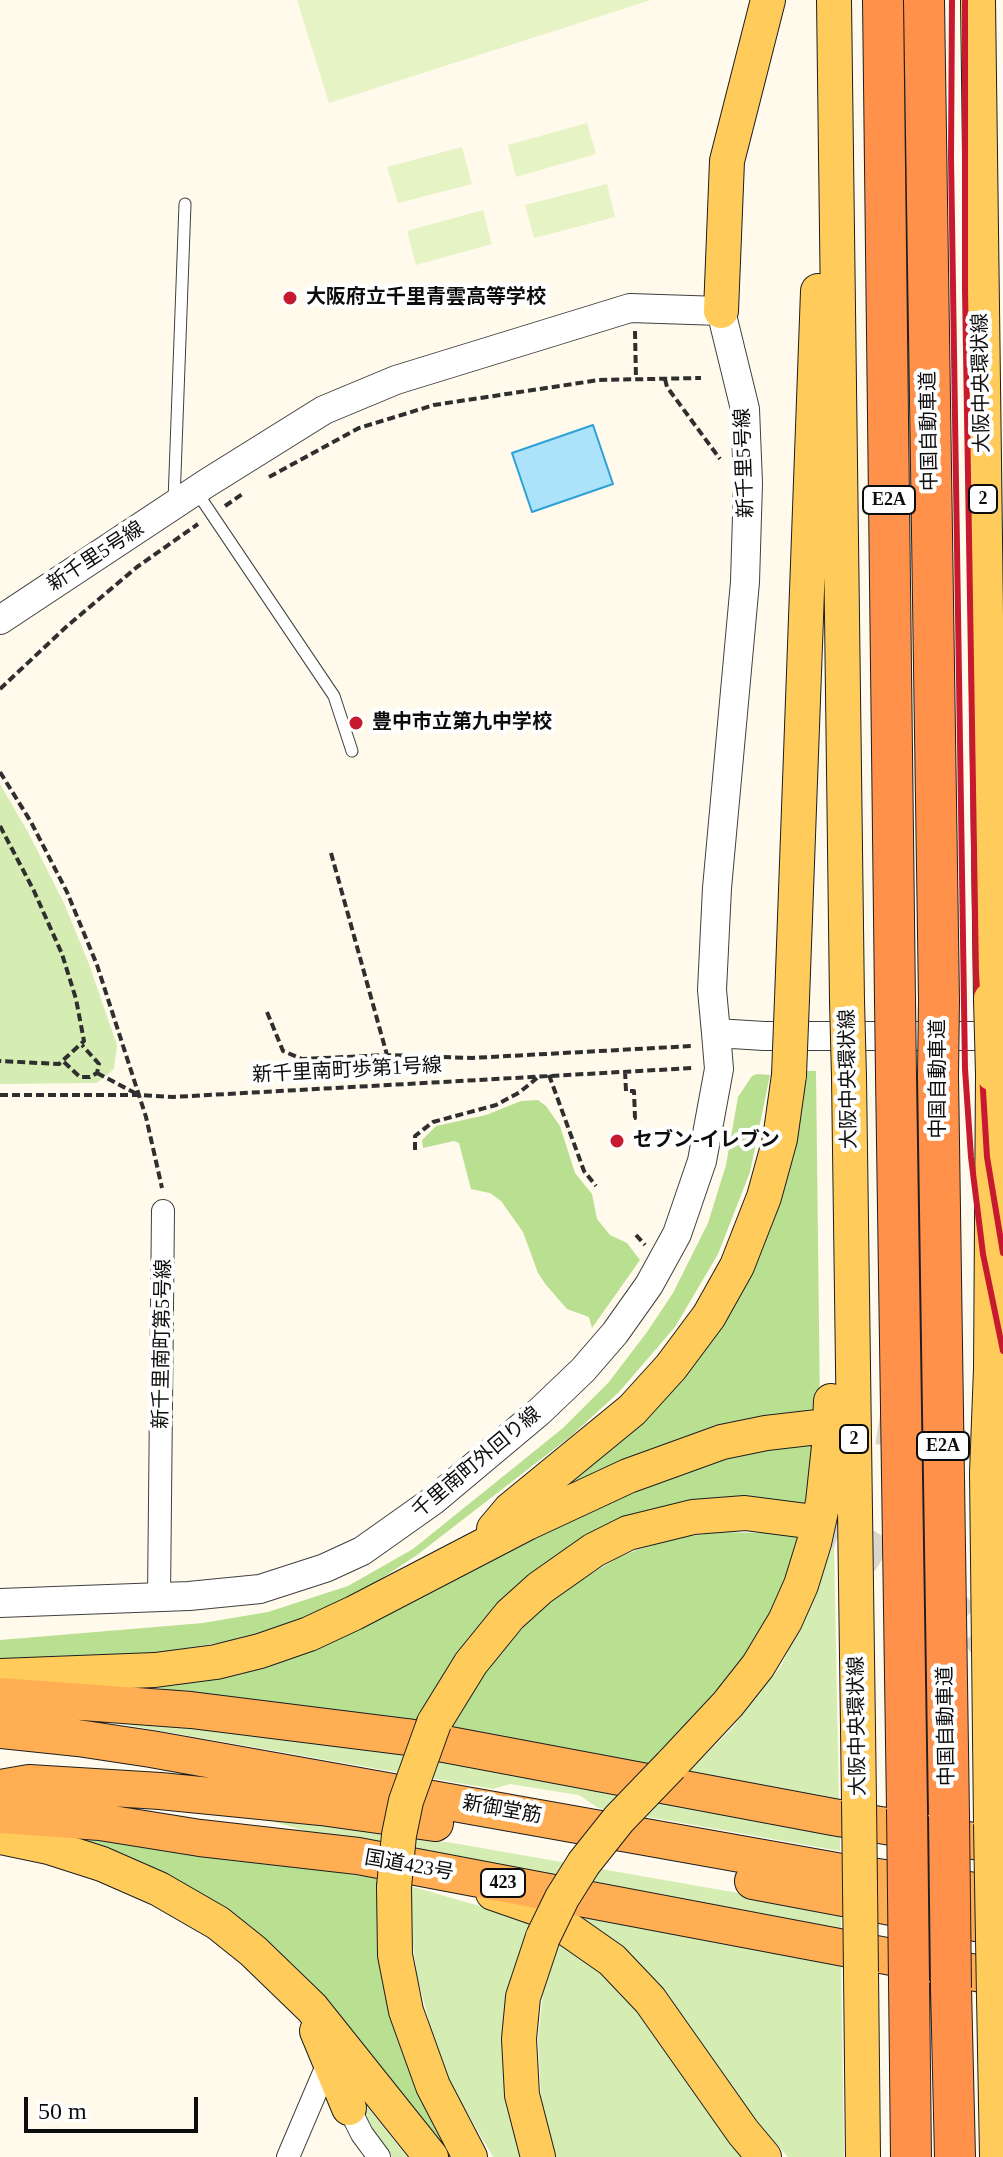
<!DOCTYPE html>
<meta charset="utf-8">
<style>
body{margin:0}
#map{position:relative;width:1003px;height:2157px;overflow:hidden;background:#fffaec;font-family:"Times New Roman",serif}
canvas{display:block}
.scale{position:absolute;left:24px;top:2097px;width:174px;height:36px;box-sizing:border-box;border:4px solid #0d0d0d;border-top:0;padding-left:10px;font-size:24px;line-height:28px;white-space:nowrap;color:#0d0d0d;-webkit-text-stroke:6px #fff;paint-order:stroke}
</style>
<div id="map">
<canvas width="1003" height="2157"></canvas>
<div class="scale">50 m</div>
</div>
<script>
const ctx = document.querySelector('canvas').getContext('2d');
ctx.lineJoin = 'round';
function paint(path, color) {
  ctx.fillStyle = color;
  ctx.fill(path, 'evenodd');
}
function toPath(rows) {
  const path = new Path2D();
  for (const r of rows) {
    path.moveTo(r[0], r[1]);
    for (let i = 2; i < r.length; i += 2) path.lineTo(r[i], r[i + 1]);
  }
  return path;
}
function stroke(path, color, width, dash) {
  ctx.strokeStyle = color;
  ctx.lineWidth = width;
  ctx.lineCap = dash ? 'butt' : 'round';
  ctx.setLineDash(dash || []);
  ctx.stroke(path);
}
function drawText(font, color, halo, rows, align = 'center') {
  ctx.font = font + ' "Times New Roman","Noto Sans JP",serif';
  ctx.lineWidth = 8;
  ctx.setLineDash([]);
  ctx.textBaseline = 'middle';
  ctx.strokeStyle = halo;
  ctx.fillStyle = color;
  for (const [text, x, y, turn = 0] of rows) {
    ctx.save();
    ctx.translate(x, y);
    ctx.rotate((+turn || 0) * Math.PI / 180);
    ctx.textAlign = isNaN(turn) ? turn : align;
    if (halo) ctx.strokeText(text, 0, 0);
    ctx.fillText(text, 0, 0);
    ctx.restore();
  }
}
paint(toPath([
 [0,784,29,834,63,901,89,964,117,1045,114,1069,97,1083,0,1084],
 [834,1542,839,1802,685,1775,732,1728,781,1666,813,1600],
 [33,1714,219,1721,840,1827,840,1851,598,1808,579,1795,566,1793,510,1784,493,1789,115,1723],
 [257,1817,453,1843,841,1911,841,1935,309,1832],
 [410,1886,497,1911,533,1925,523,2157,493,2157,450,2083,436,2048,417,1976,409,1912],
 [581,1916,841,1960,844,2157,788,2157,754,2118,683,2018,621,1949],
 [559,1937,586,1957,644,2018,748,2157,556,2157,541,2099,538,2041,543,1992],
 [361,2103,367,2106,407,2157,392,2157,361,2114]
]), '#d5edb3');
paint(toPath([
 [796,1071,816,1071,820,1412,769,1416,554,1492,694,1351],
 [757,1074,770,1075,750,1172,718,1254,675,1327,619,1392,571,1436,417,1555,361,1592,314,1615,242,1639,156,1653,0,1659,0,1640,203,1623,268,1612,348,1586,413,1549,563,1428,609,1382,647,1332,673,1293,708,1223,726,1165,738,1097,752,1076],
 [538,1100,546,1106,560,1126,575,1173,592,1194,597,1219,610,1235,627,1243,640,1260,592,1328,589,1317,567,1309,546,1285,538,1273,523,1232,501,1201,490,1193,471,1189,459,1143,454,1141,423,1148,422,1140,436,1126,486,1115,521,1101],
 [819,1443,811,1508,699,1502,466,1644,434,1692,419,1727,157,1688,513,1548,609,1502,692,1468,770,1448],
 [719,1532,767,1533,804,1538,756,1647,649,1768,447,1733,472,1689,494,1661,534,1615,569,1588,617,1558,637,1550,682,1537],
 [56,1835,188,1849,381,1879,454,2157,444,2157,326,2008]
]), '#b9df91');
paint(toPath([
 [297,0,651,0,329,103],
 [587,123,596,154,516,177,508,145],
 [462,147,472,184,398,203,387,167],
 [607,184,615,217,534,238,525,205],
 [483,210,492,244,416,265,407,231]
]), '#e6f3c5');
const water = toPath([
 [593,425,613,484,532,512,512,453,593,425]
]);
paint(water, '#ace3fb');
stroke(water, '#2da0d8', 2);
stroke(toPath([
 [827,1427,877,1427,928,1435,1003,1461],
 [807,1521,840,1532,863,1544,917,1577,950,1604,1002,1661]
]), '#dbd6cb', 34, [34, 17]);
const service = toPath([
 [196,491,334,696,352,751],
 [174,501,185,204]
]);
const minor = toPath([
 [159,1597,163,1211],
 [349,2108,362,2134,379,2157],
 [288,2157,329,2061]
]);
const tertiary = toPath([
 [0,620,207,483,324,410,396,380,630,308,721,311,745,409,748,483,745,582,717,888,712,990,716,1033,764,1036,1003,1036],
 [0,1603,189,1596,260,1589,325,1568,362,1551,434,1500,539,1412,583,1370,615,1333,649,1285,677,1234,702,1161,719,1069,716,1033]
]);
const primary = toPath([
 [834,0,847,1001],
 [978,0,991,999],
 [721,311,727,161,768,0],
 [792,999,818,291],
 [849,1077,859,1801],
 [494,1529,510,1510,632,1410,671,1367,709,1316,737,1266,764,1197,780,1139,789,1075],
 [0,1676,155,1670,216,1662,260,1651,309,1634,354,1613,527,1523,628,1476,722,1442,766,1433,818,1427],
 [434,1723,471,1663,510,1615,540,1588,594,1550,628,1533,693,1517,745,1513,807,1521],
 [671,1765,728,1704,758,1666,785,1621,801,1585,814,1543,823,1502,829,1446,831,1401],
 [991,1824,987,1473,991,1369,993,1074],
 [0,1837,49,1847,102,1864,159,1889,218,1923,253,1951,312,2008,431,2157],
 [394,1887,395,1955,406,2011,433,2086,470,2157],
 [493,1893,539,1909,612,1960,650,2000,743,2132,764,2157],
 [861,1972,863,2157],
 [994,1997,997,2157],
 [317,2031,349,2108],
 [538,2157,522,2095,519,2039,523,1997,543,1937]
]);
const trunk = toPath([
 [0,1696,191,1710,407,1737,833,1817,1003,1846],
 [0,1730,78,1738,151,1749,836,1871,1003,1895],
 [0,1788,29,1783,160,1791,321,1807,435,1823],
 [0,1815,100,1822,200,1838,358,1856,1003,1978],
 [753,1881,1003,1928]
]);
const motorway = toPath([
 [883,0,895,1000],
 [924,0,939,1000],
 [938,1075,949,1816],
 [896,1076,907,1809],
 [909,1981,911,2157],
 [951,1988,955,2157]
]);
stroke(service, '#404040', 13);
stroke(minor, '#404040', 24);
stroke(tertiary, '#404040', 30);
stroke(primary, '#1e1e1e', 36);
stroke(trunk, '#1e1e1e', 38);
stroke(motorway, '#1e1e1e', 42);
stroke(toPath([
 [635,331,636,379],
 [665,379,667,387,720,459],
 [269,477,359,428,434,405,599,380,701,378],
 [225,506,244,493],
 [0,689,66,627,137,567,198,524],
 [0,772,31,822,67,892,97,965,146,1117,162,1188],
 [0,826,34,891,62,954,76,999,84,1041,59,1064,0,1061],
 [331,853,387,1055],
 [267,1012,283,1051,302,1059,387,1055,472,1058,692,1046],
 [64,1062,80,1077,90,1077,97,1073,99,1064,82,1045],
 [625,1071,626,1091,634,1091,635,1118,632,1118],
 [97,1073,137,1094],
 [549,1075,584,1171,596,1186],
 [0,1095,140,1095,173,1097,693,1068],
 [415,1150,415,1136,433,1122,496,1105,520,1092,537,1078],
 [636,1235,645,1245]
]), '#2f2f2f', 4, [8, 4]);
stroke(service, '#fff', 11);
stroke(minor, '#fff', 22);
stroke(tertiary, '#fff', 28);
stroke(primary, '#ffcc5c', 34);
stroke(trunk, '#ffae53', 36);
stroke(motorway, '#ff914a', 40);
stroke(toPath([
 [952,0,951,157,965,1069,971,1157,983,1254,1003,1351],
 [965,0,965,289,976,973,987,1157,1003,1253]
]), '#c81a2e', 6);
const primaryBridge = toPath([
 [991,999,993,1074],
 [847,1001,849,1077],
 [789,1075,792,999],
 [859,1801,861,1972],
 [991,1824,994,1997],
 [394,1887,399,1835,406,1801,434,1723],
 [543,1937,562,1898,584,1863,619,1819,671,1765]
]);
const motorwayBridge = toPath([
 [895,1000,896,1076],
 [938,1075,939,1000],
 [907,1809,909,1981],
 [949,1816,951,1988]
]);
stroke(primaryBridge, '#1e1e1e', 36, []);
stroke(motorwayBridge, '#1e1e1e', 42, []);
stroke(primaryBridge, '#ffcc5c', 34);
stroke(motorwayBridge, '#ff914a', 40);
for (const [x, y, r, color] of [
 [290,298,8,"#c81a2e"],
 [356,723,8,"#c81a2e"],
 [617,1141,8,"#c81a2e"]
]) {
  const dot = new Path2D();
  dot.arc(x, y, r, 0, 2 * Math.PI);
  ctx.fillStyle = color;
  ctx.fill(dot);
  stroke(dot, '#fff', 3);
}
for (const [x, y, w] of [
 [983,499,28],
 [889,500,52],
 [854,1439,28],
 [943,1446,52],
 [503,1883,44]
]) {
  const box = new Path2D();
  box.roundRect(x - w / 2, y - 14, w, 28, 6);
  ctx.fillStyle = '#fff';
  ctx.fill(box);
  stroke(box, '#0d0d0d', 2);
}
drawText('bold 18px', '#0d0d0d', null, [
 ["2",983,499],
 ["E2A",889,500],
 ["2",854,1439],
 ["E2A",943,1446],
 ["423",503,1883]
]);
drawText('bold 20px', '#0d0d0d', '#fff', [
 ["大阪府立千里青雲高等学校",306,298],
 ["豊中市立第九中学校",372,723],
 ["セブン-イレブン",633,1141]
], 'left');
drawText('20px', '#0d0d0d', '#fff', [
 ["大阪中央環状線",982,383,-91],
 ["中国自動車道",930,431,-91],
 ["新千里5号線",745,463,-92],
 ["新千里5号線",96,557,-33],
 ["新千里南町歩第1号線",347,1071,-3],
 ["大阪中央環状線",849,1079,-91],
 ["中国自動車道",939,1079,-90],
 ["新千里南町第5号線",163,1344,-89],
 ["千里南町外回り線",477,1463,-40],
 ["大阪中央環状線",858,1726,-91],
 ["中国自動車道",947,1726,-91],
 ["新御堂筋",502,1810,10],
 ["国道423号",409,1866,10]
]);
</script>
